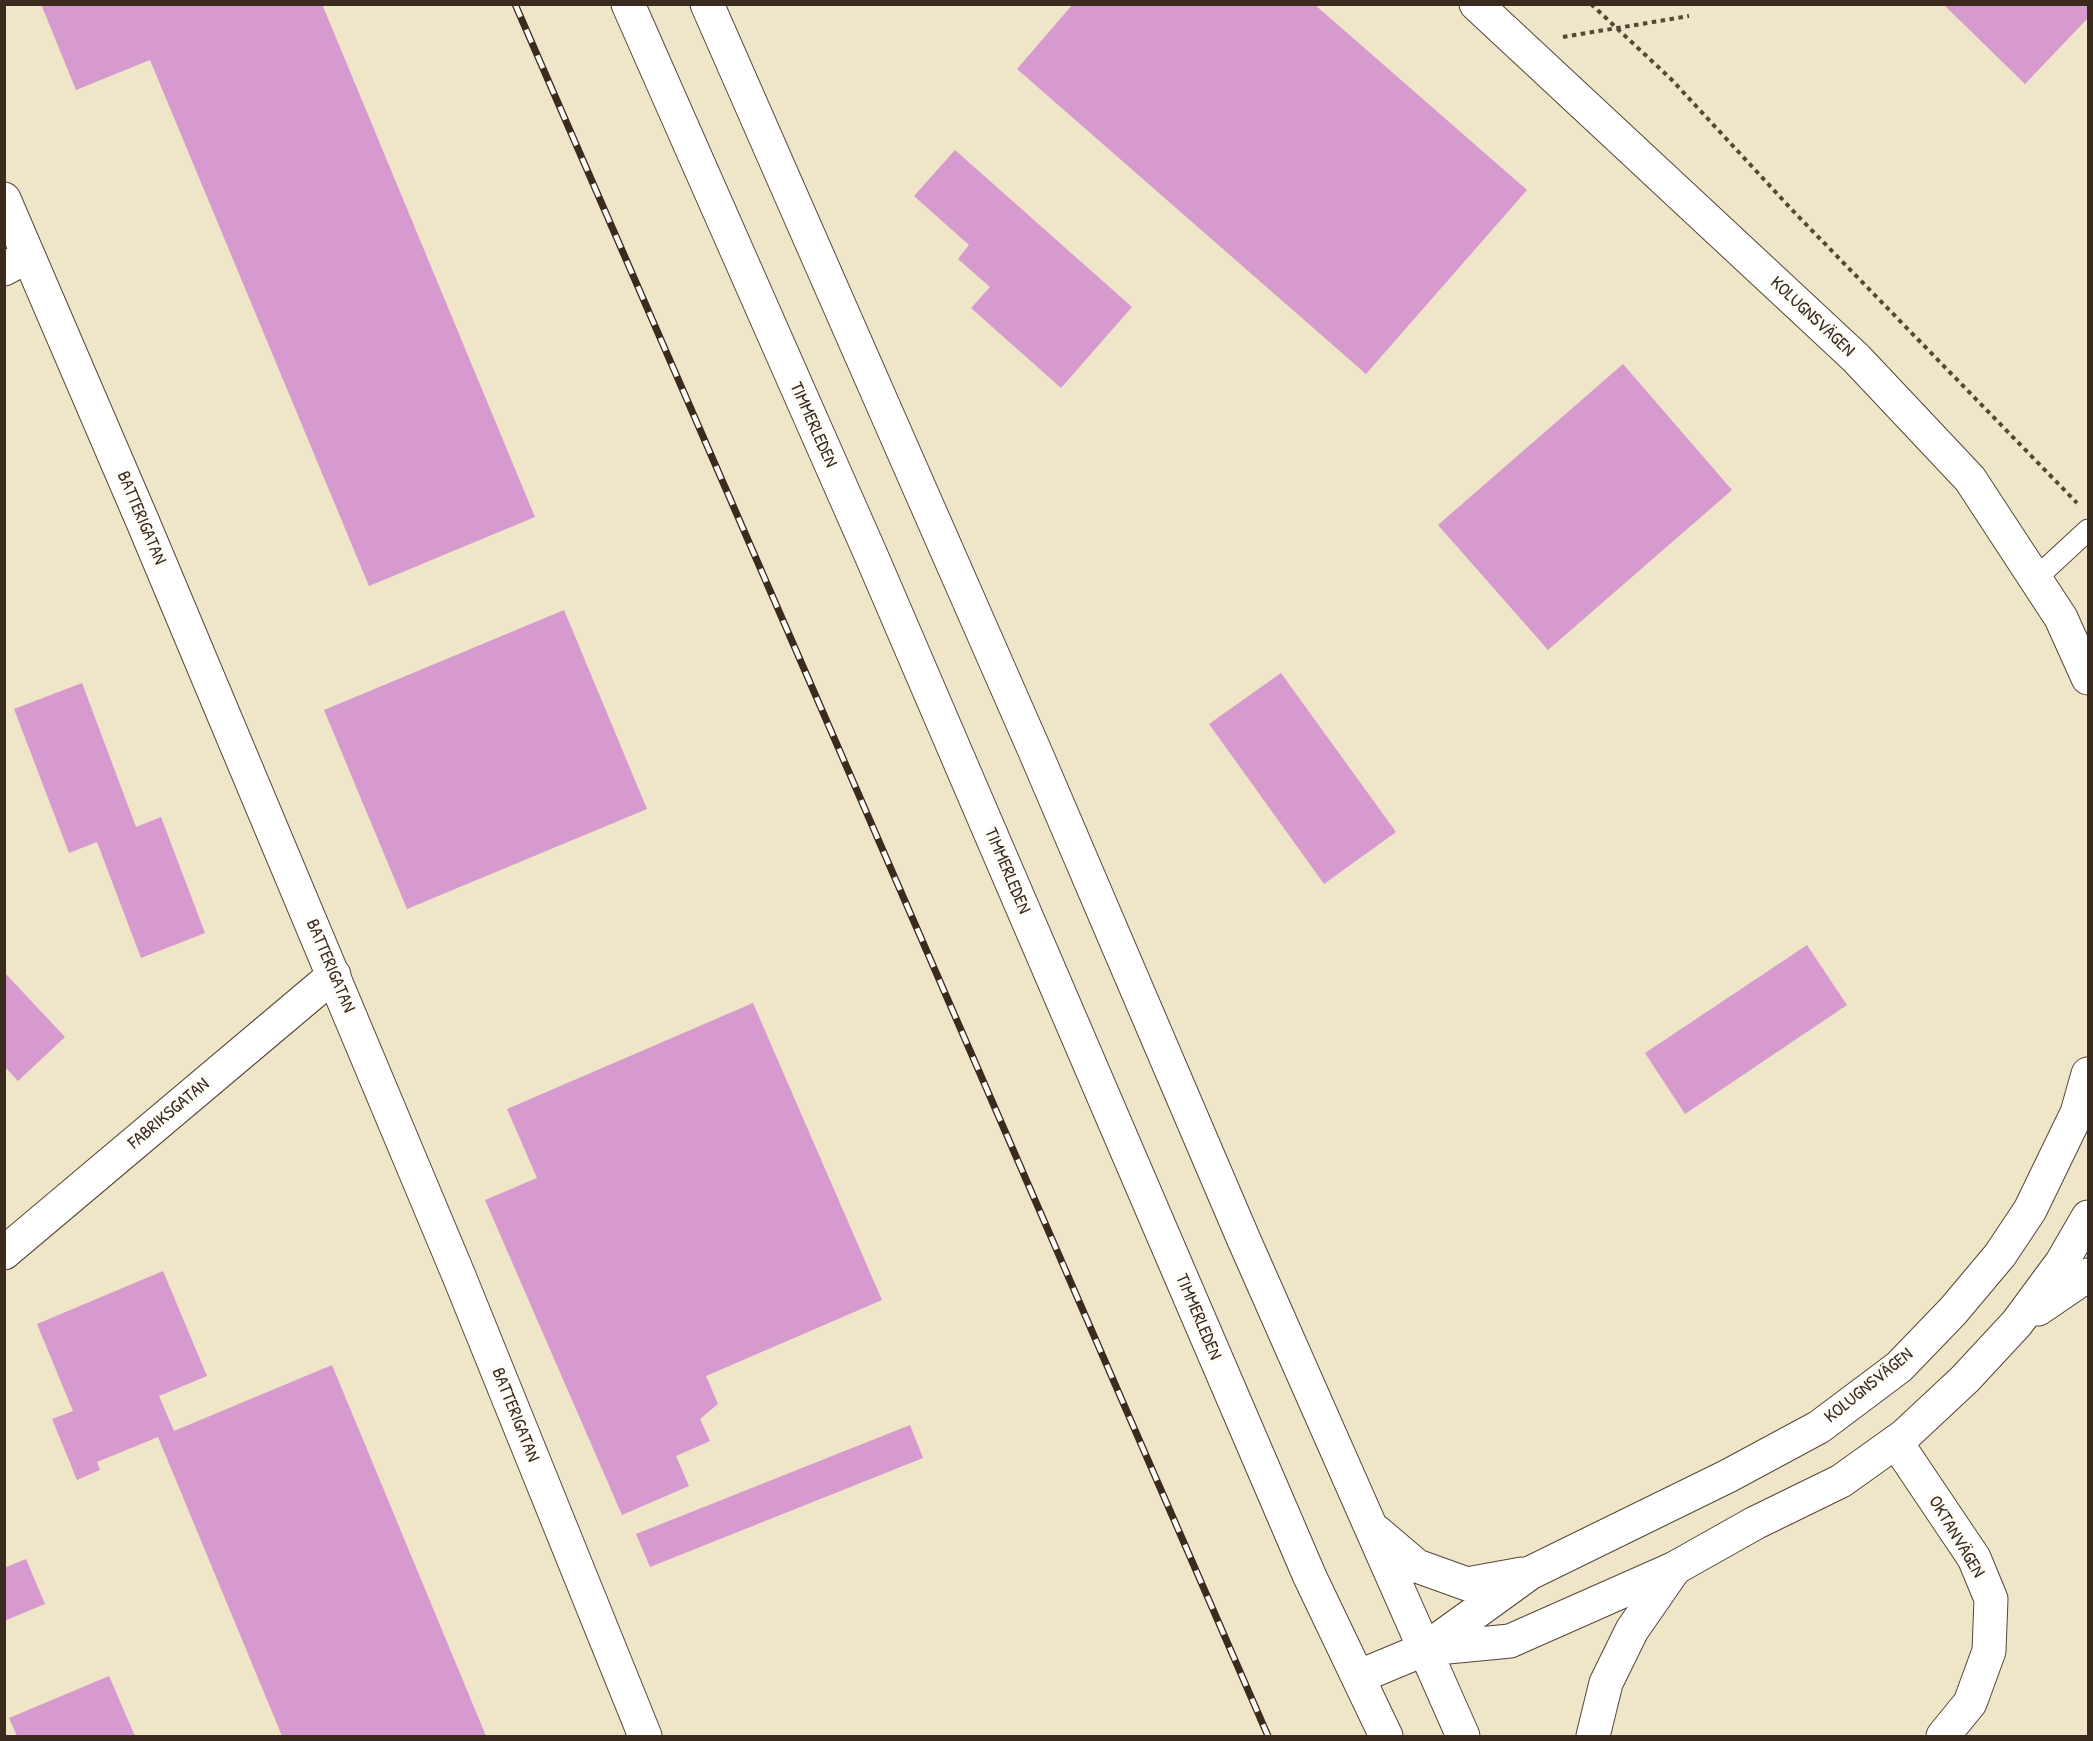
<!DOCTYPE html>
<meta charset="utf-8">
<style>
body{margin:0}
#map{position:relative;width:2093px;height:1741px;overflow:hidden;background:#efe5c8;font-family:"Patrick Hand",sans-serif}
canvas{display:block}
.frame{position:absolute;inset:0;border:6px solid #3b2a1e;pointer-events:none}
</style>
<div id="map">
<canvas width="2093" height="1741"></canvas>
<div class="frame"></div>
</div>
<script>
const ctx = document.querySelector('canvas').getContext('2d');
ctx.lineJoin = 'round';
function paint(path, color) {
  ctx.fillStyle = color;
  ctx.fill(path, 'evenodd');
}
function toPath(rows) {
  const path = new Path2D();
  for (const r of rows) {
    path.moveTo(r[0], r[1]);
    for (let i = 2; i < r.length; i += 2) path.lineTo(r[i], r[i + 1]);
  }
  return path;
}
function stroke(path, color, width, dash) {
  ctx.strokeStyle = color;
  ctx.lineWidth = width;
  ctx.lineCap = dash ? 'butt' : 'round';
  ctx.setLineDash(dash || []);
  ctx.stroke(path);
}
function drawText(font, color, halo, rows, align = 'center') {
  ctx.font = font + ' "Patrick Hand",sans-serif';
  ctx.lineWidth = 6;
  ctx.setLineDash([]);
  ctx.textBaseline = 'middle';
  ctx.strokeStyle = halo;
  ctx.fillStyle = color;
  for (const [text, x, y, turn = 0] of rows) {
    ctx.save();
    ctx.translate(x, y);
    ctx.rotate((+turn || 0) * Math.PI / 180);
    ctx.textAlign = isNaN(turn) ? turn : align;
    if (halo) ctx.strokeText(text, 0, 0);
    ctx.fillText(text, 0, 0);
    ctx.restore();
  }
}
paint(toPath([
 [41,4,322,4,535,517,369,586,150,60,76,90],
 [1073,4,1314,4,1527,190,1366,374,1017,69],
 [1943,4,2088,4,2088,18,2025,84],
 [955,150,1132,307,1061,388,971,308,990,287,958,259,969,245,914,196],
 [1623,364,1732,490,1548,650,1438,525],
 [564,610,647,809,407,909,324,710],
 [1281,673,1396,832,1324,884,1209,724],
 [82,683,136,827,161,817,205,933,141,958,97,842,69,853,14,709],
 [1807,945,1847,1005,1685,1114,1645,1053],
 [4,972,65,1037,18,1081,4,1066],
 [753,1003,882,1300,706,1376,718,1404,700,1419,710,1441,676,1456,689,1486,622,1515,485,1200,537,1178,507,1109],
 [163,1271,207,1376,159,1396,174,1431,332,1365,486,1736,282,1736,158,1437,97,1462,100,1470,77,1480,52,1419,73,1411,37,1324],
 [910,1425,923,1458,650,1567,636,1534],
 [26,1559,45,1604,4,1621,4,1568],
 [109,1676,135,1736,17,1736,9,1718]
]), '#d79acf');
const lane = toPath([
 [2035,579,2088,530]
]);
const street = toPath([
 [4,199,142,520,459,1276,645,1736],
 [4,269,28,256],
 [4,1253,334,975],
 [1896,1442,1974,1558,1991,1599,1989,1651,1970,1703,1943,1736],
 [1593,1736,1606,1683,1632,1630,1675,1568]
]);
const secondary = toPath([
 [628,4,871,555,1310,1577,1386,1736],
 [707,4,1034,749,1244,1240,1463,1736],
 [1476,4,1856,358,1970,479,2061,618,2088,678],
 [2038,1309,2088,1275],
 [1377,1532,1417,1566,1467,1584,1522,1574],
 [1427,1649,1510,1641,1675,1568,1755,1523,1841,1481,1904,1436,1965,1379,2017,1323,2062,1262,2088,1217],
 [1358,1677,1425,1649,1530,1573,1728,1476,1819,1427,1899,1367,1953,1311,2000,1255,2030,1210,2077,1113,2088,1074]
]);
stroke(lane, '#564638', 23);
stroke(street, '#564638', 35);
stroke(secondary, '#564638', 35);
stroke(toPath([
 [1591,4,1671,79,1795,213,2077,503],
 [1563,37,1689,16]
]), '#564638', 4, [4.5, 4.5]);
stroke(lane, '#fff', 21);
stroke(street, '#fff', 33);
stroke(secondary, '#fff', 33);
const rail = toPath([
 [515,4,1268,1736]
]);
stroke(rail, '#3b2a1e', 7);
stroke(rail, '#fdfcf7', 4.5, [14]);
drawText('18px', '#3b2a1e', '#fdfcf7', [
 ["KOLUGNSVÄGEN",1812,317,43],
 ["TIMMERLEDEN",813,425,66],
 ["BATTERIGATAN",141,518,67],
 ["TIMMERLEDEN",1007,871,67],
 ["BATTERIGATAN",330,966,67],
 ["FABRIKSGATAN",169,1114,-40],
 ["TIMMERLEDEN",1198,1317,67],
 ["KOLUGNSVÄGEN",1869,1386,-39],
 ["BATTERIGATAN",515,1415,68],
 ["OKTANVÄGEN",1956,1537,59]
]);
</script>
